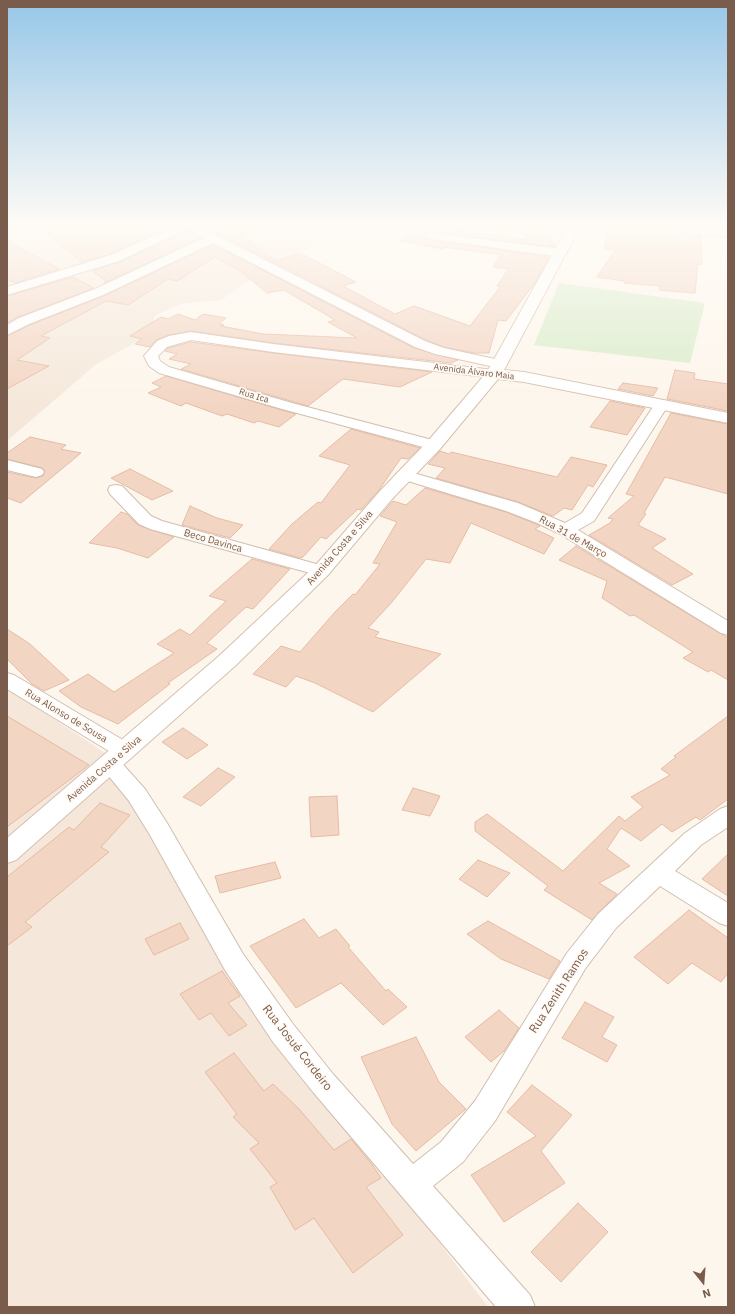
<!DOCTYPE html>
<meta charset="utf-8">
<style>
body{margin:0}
#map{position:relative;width:735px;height:1314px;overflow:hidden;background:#fdf6ec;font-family:"IBM Plex Sans",sans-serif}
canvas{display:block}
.frame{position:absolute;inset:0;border:8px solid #7a5c4d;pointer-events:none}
.north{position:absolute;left:683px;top:1262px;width:40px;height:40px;-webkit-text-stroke:3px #fffaf3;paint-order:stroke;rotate:163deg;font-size:11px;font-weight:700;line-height:16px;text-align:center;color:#7a5c4d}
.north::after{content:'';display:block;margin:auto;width:14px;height:18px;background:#7a5c4d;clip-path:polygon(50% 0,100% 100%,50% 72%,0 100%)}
</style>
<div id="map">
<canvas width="735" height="1314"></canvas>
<div class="frame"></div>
<div class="north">N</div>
</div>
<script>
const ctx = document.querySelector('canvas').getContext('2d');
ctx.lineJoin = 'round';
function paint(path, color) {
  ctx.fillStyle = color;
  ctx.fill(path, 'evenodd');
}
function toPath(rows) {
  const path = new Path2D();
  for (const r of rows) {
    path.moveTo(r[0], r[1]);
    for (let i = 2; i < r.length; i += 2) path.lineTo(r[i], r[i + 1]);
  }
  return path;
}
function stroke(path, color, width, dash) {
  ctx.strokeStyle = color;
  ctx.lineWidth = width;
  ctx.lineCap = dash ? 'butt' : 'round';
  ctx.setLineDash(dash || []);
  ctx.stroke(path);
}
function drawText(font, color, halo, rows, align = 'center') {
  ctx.font = font + ' "IBM Plex Sans",sans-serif';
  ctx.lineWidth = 3.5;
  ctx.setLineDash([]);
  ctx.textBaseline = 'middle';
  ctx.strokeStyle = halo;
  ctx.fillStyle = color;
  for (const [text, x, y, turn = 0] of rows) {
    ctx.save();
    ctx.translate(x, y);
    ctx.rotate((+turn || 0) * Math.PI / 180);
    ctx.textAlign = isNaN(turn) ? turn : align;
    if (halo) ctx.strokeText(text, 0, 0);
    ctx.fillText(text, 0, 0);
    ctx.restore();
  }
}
paint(toPath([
 [7,223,362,223,252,278,221,300,180,304,154,316,154,332,95,365,7,441],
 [7,688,122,764,236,974,488,1307,7,1307]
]), '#f5e8da');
paint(toPath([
 [559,283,705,303,690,363,534,345]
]), '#d8ecc9');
const building = toPath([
 [77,223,178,223,110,254,82,262,43,230,77,223],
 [198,223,268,223,268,226,241,236,276,261,300,253,356,282,343,286,395,314,414,306,470,326,500,287,497,286,508,269,493,267,500,255,444,247,443,249,400,241,425,225,526,240,525,228,536,229,536,225,552,225,552,244,557,244,555,247,430,232,423,235,423,237,426,239,549,257,535,283,506,321,498,320,489,353,474,353,444,347,426,340,198,223],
 [608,223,664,223,687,234,701,236,702,265,698,264,695,293,659,290,660,286,624,283,624,281,597,277,615,250,604,249,608,223],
 [187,231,201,238,104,283,106,281,93,271,120,262,187,231],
 [7,241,59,269,15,283,7,279,7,241],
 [213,245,414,348,458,360,451,363,273,343,191,331,168,335,156,340,150,347,135,344,142,339,130,336,161,317,168,319,178,314,195,320,203,314,226,318,219,324,224,325,221,326,263,334,357,338,328,322,335,320,284,290,267,293,243,273,215,257,177,281,168,279,128,305,106,301,41,336,50,338,17,360,49,366,7,389,7,336,30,325,104,296,213,245],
 [73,277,94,288,18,317,7,323,7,296,73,277],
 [191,342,273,353,432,372,400,387,343,379,308,406,181,369,191,364,169,359,177,354,165,351,168,348,191,342],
 [675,370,695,373,694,379,728,384,728,411,667,399,675,370],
 [166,376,282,410,296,414,279,427,258,421,254,423,227,414,222,416,186,403,181,406,148,393,161,387,152,383,166,376],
 [623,383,658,388,653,396,618,389,623,383],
 [610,401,645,408,627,435,590,427,610,401],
 [671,413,728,424,728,494,665,477,644,513,646,514,638,525,666,539,652,548,693,574,672,585,589,535,610,523,613,519,608,518,634,496,626,494,671,413],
 [351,429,420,448,408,459,401,458,379,490,361,510,358,509,326,539,321,537,303,557,300,558,269,549,292,524,318,502,321,503,350,465,319,456,351,429],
 [30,437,66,445,61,449,81,453,21,503,7,498,7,472,36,478,43,476,45,471,42,468,7,459,7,453,30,437],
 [440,451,449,454,451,452,557,477,571,457,607,465,593,487,588,485,572,510,564,508,553,516,518,502,436,478,445,468,428,464,440,451],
 [130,469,173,491,152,500,111,478,130,469],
 [425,488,506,512,536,524,540,526,535,529,554,538,544,554,471,523,450,563,426,559,392,602,368,628,379,632,375,637,441,654,373,712,315,683,296,676,286,687,253,674,281,646,300,652,335,612,353,594,355,595,380,564,373,563,397,522,380,516,393,501,406,505,425,488],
 [190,506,217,518,243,525,230,538,182,525,190,506],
 [121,512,127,514,138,525,174,537,148,558,117,548,89,543,121,512],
 [576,546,728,638,728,680,711,670,708,672,683,658,693,652,634,615,630,616,602,598,607,581,559,560,576,546],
 [252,559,290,569,253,609,246,607,207,643,217,649,168,683,170,684,118,724,81,707,59,691,88,674,114,692,174,653,157,644,180,629,190,635,226,601,209,596,252,559],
 [7,629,30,644,69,680,44,691,32,684,7,659,7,629],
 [7,716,89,765,7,827,7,716],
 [728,716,728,799,700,820,696,817,672,832,662,824,641,841,621,828,607,849,630,866,599,883,617,894,592,920,544,890,548,886,475,831,475,822,487,814,563,871,619,816,625,821,643,807,631,797,670,775,661,769,676,757,674,756,728,716],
 [183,728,208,745,187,759,162,742,183,728],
 [218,768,235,777,201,806,183,797,218,768],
 [413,788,440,796,430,816,402,810,413,788],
 [337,796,339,835,311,837,309,797,337,796],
 [100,803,130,815,101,847,109,852,25,922,32,927,7,946,7,877,69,827,74,830,100,803],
 [728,854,728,896,702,879,728,854],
 [478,860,510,873,487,897,459,879,478,860],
 [275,862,281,878,220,893,215,876,275,862],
 [689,910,728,938,728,973,721,982,692,963,668,984,634,957,689,910],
 [304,919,319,938,336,929,350,946,348,947,386,991,388,989,407,1007,383,1025,341,983,296,1008,250,946,304,919],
 [488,921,560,961,549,979,501,959,467,934,488,921],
 [180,923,189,939,154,955,145,939,180,923],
 [222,971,240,996,228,1003,247,1025,229,1036,211,1013,199,1020,180,994,222,971],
 [585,1002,614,1017,602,1037,617,1045,607,1062,562,1038,585,1002],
 [499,1010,519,1028,504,1051,491,1062,465,1037,499,1010],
 [416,1037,439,1082,466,1109,416,1151,392,1124,361,1057,416,1037],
 [234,1053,264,1091,273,1084,299,1109,334,1150,351,1139,370,1162,381,1178,366,1187,403,1235,353,1273,314,1218,295,1230,270,1187,277,1183,250,1149,259,1143,233,1117,237,1114,205,1072,234,1053],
 [532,1085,572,1115,541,1151,565,1183,504,1222,471,1175,536,1136,507,1112,532,1085],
 [578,1203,608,1232,561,1282,531,1252,578,1203]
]);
paint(building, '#f3d5c3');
stroke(building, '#e6bba3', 1);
const street = toPath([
 [182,223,197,223,196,225,425,341,444,348,495,359,497,362,495,365,490,366,435,354,415,347,213,243,103,295,29,324,7,335,7,325,19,318,95,289,204,238,187,229,119,261,7,295,7,287,111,255,182,223],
 [556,223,567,223,575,236,573,238,565,238,556,223],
 [665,223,681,223,690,227,728,231,728,237,688,233,665,223],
 [430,233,561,249,567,253,561,257,426,238,424,236,430,233],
 [191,332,273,344,494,370,499,371,501,374,499,377,494,378,273,352,191,340,167,347,158,356,160,361,169,367,292,403,440,442,442,445,440,448,434,450,282,409,159,373,149,366,144,356,157,341,169,336,191,332],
 [662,400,667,401,669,404,594,521,578,530,728,621,728,635,721,633,560,534,537,523,506,511,398,478,396,475,398,472,404,470,410,472,518,503,565,523,582,513,657,401,662,400],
 [7,460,42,469,44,472,42,475,36,477,7,470,7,460],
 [116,485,122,486,151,516,162,521,327,567,330,571,327,575,321,576,150,529,139,524,110,494,108,490,110,486,116,485],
 [7,673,14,675,133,746,136,751,133,756,125,759,117,756,7,689,7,673],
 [110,756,118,759,145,789,167,823,243,954,293,1024,333,1074,413,1164,441,1142,475,1101,567,953,598,914,685,833,720,809,728,806,728,827,701,845,675,871,728,903,728,926,719,923,660,886,616,928,585,969,495,1121,463,1162,433,1186,530,1295,535,1307,496,1307,313,1092,273,1042,225,970,150,835,129,801,99,764,102,759,110,756]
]);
const secondary = toPath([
 [570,223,582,223,504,370,524,372,728,413,728,423,524,382,498,379,440,449,392,499,328,575,235,666,16,860,7,863,7,838,219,656,314,567,380,491,428,441,487,372,570,223]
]);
stroke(street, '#d1beb0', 2);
stroke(secondary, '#d6c0b0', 2);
paint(street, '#fff');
paint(secondary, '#fff');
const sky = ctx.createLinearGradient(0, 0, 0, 407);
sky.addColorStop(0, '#97c7e8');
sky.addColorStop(0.55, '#fefbf6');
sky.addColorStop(1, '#fefbf600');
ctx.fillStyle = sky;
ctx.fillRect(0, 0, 735, 407);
drawText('9px', '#7a5c4d', '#fffaf3', [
 ["Avenida Álvaro Maia",474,372,7],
 ["Rua Ica",254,396,17]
]);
drawText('10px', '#7a5c4d', '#fffaf3', [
 ["Rua 31 de Março",573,537,29],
 ["Beco Davinca",213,541,16],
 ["Avenida Costa e Silva",340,548,-49],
 ["Rua Alonso de Sousa",66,716,31],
 ["Avenida Costa e Silva",104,769,-41]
]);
drawText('12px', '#7a5c4d', '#fffaf3', [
 ["Rua Zenith Ramos",559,991,-57],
 ["Rua Josué Cordeiro",297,1048,52]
]);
</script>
